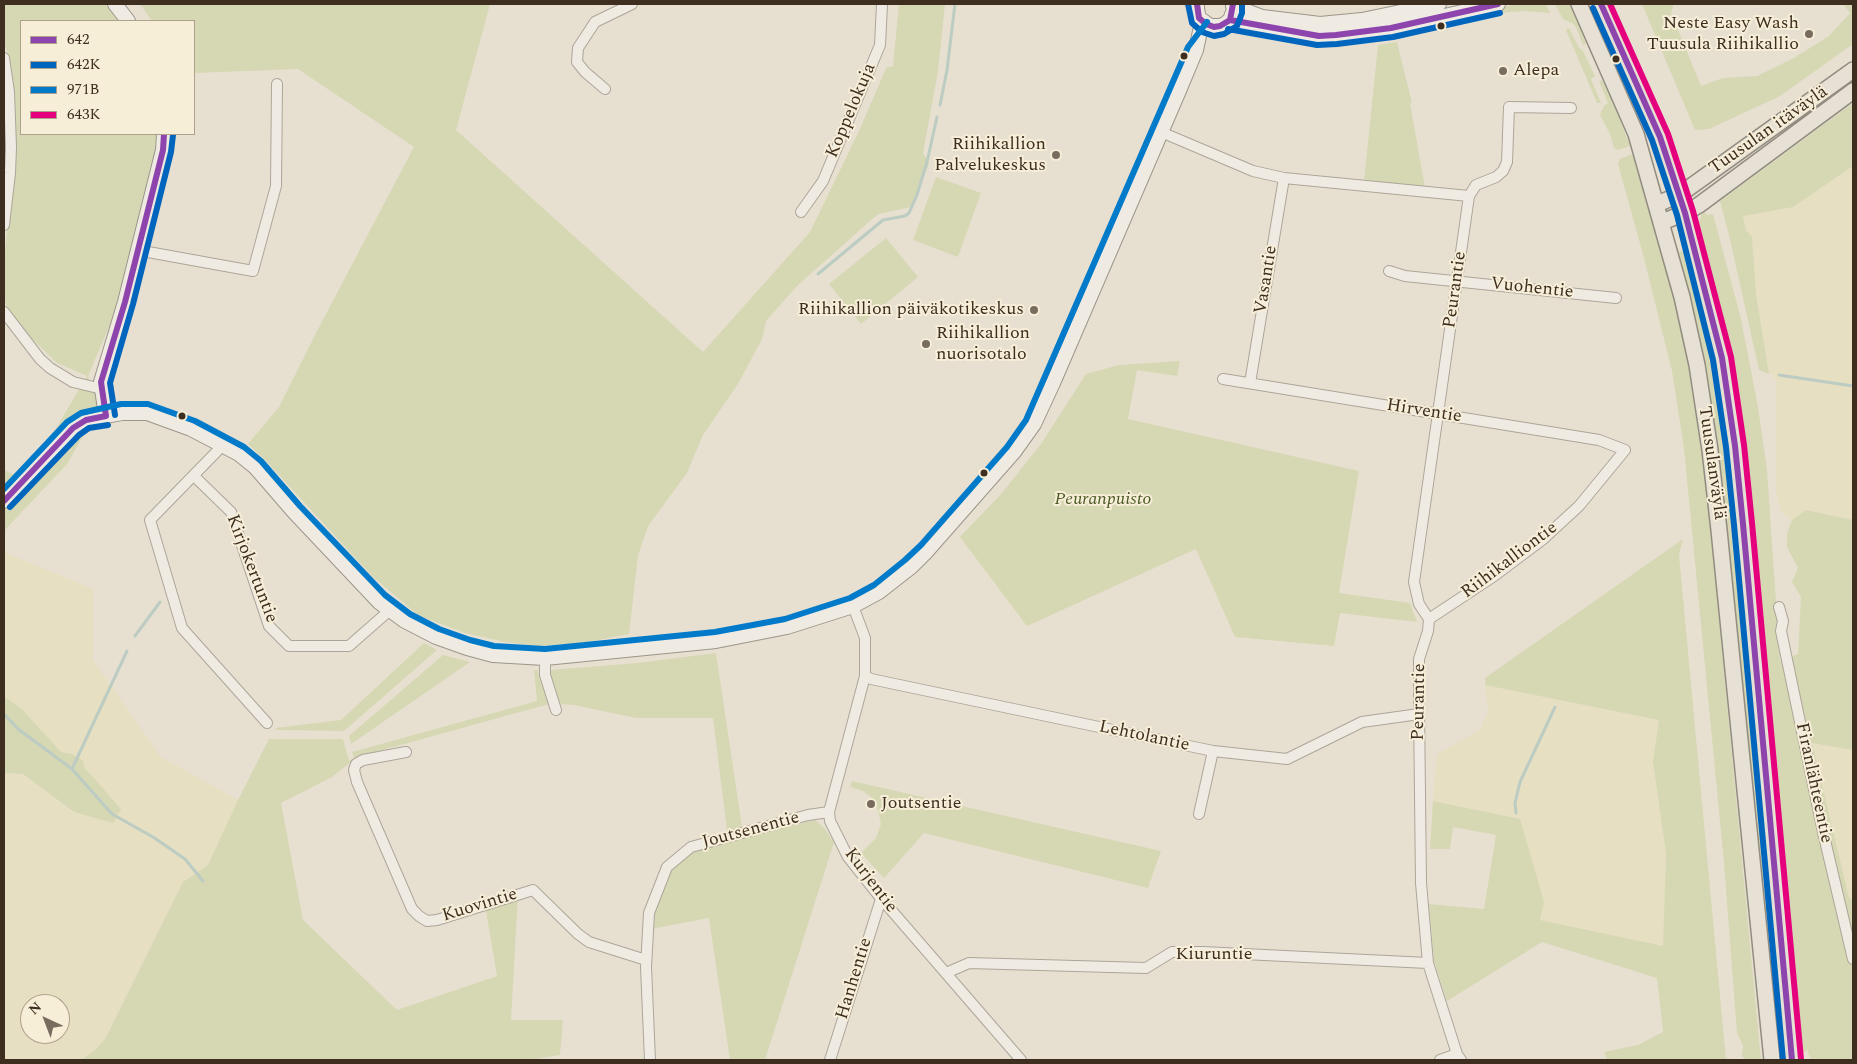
<!DOCTYPE html>
<meta charset="utf-8">
<style>
body{margin:0}
#map{position:relative;width:1857px;height:1064px;overflow:hidden;background:#e7e0d1;font-family:Spectral,serif}
canvas{display:block}
.frame{position:absolute;inset:0;border:5px solid #3d2e20;pointer-events:none}
.legend{position:absolute;left:20px;top:20px;width:175px;height:115px;box-sizing:border-box;background:#f7eed8;border:1px solid #ada18e;margin:0;padding:6px 9px;list-style:none;font-size:15px;color:#3d2e20}
.legend li{display:flex;align-items:center;gap:10px;height:25px}
.legend b{width:25px;border:1px solid #ada18e}
.north{position:absolute;left:20px;top:994px;width:50px;height:50px;box-sizing:border-box;background:#f7eed8;border:1px solid #ada18e;border-radius:50%;rotate:317deg;font-size:14px;font-weight:700;line-height:20px;text-align:center;color:#3d2e20}
.north::after{content:'';display:block;margin:auto;width:18px;height:22px;background:#786c5e;clip-path:polygon(50% 0,100% 100%,50% 72%,0 100%)}
</style>
<div id="map">
<canvas width="1857" height="1064"></canvas>
<div class="frame"></div>
<ul class="legend">
<li><b style="height:6px;background:#8e44ad"></b>642</li>
<li><b style="height:6px;background:#0065bd"></b>642K</li>
<li><b style="height:6px;background:#007ac9"></b>971B</li>
<li><b style="height:6px;background:#e5007d"></b>643K</li>
</ul>
<div class="north">N</div>
</div>
<script>
const ctx = document.querySelector('canvas').getContext('2d');
ctx.lineJoin = 'round';
function paint(path, color) {
  ctx.fillStyle = color;
  ctx.fill(path, 'evenodd');
}
function toPath(rows) {
  const path = new Path2D();
  for (const r of rows) {
    path.moveTo(r[0], r[1]);
    for (let i = 2; i < r.length; i += 2) path.lineTo(r[i], r[i + 1]);
  }
  return path;
}
function stroke(path, color, width, dash) {
  ctx.strokeStyle = color;
  ctx.lineWidth = width;
  ctx.lineCap = dash ? 'butt' : 'round';
  ctx.setLineDash(dash || []);
  ctx.stroke(path);
}
function drawText(font, color, halo, rows, align = 'center') {
  ctx.font = font + ' Spectral,serif';
  ctx.lineWidth = 4;
  ctx.setLineDash([]);
  ctx.textBaseline = 'middle';
  ctx.strokeStyle = halo;
  ctx.fillStyle = color;
  for (const [text, x, y, turn = 0] of rows) {
    ctx.save();
    ctx.translate(x, y);
    ctx.rotate((+turn || 0) * Math.PI / 180);
    ctx.textAlign = isNaN(turn) ? turn : align;
    if (halo) ctx.strokeText(text, 0, 0);
    ctx.fillText(text, 0, 0);
    ctx.restore();
  }
}
paint(toPath([
 [1853,166,1853,520,1807,510,1792,520,1781,512,1776,492,1776,380,1772,374,1769,374,1756,294,1752,238,1746,230,1743,215,1793,207],
 [4,552,93,589,93,660,161,757,238,800,208,865,183,882,105,1039,94,1051,81,1060,4,1060,4,765,4,773,23,774,74,813,121,809,72,754,61,752,21,708,4,697],
 [30,1004,60,1004,60,1034,30,1034],
 [1485,685,1659,720,1653,761,1666,854,1663,946,1539,920,1520,819,1433,801,1437,754,1480,730,1488,712],
 [1812,743,1853,750,1853,899,1849,898]
]), '#e6dfc2');
paint(toPath([
 [4,4,106,4,119,21,21,21,21,134,159,134,156,156,116,310,88,376,95,395,104,400,67,464,4,531,4,470,18,477,52,435,87,376,57,363,16,323,6,306,4,290,4,259,13,178,14,102,8,54,4,43],
 [140,4,490,4,456,130,703,352,810,232,860,129,886,68,893,66,899,4,945,4,938,71,923,153,929,164,911,207,878,214,798,285,766,321,762,339,738,384,703,435,687,473,648,526,638,556,629,634,583,643,538,646,505,642,465,633,418,615,372,576,265,460,248,444,279,407,317,331,414,147,298,69,194,73,194,21,152,21],
 [1518,4,1546,4,1550,13,1524,11,1487,14,1487,10],
 [1555,4,1570,4,1575,12,1586,44,1583,45,1576,27,1572,23,1563,19],
 [1642,4,1674,4,1671,13,1701,86,1723,78,1757,76,1794,58,1829,36,1850,13,1843,4,1853,4,1853,44,1780,96,1709,129,1695,130],
 [1569,28,1579,48,1583,51,1595,76,1591,79,1601,103,1597,103,1566,30],
 [1397,42,1412,103,1410,103,1425,188,1364,182,1378,45],
 [1602,80,1611,97,1630,146,1618,150,1614,148,1610,134,1600,115,1604,106,1608,103,1599,81],
 [1853,103,1853,166,1793,207,1743,216,1746,230,1752,237,1756,294,1769,374,1759,370,1729,235,1720,201],
 [1632,154,1664,251,1684,337,1705,472,1761,1060,1745,1060,1742,1056,1743,1046,1737,1033,1724,863,1684,448,1672,371,1644,258,1618,164,1620,159],
 [936,177,981,193,958,257,913,240],
 [1703,211,1707,215,1713,214,1741,319,1758,407,1767,470,1780,661,1798,654,1801,597,1792,582,1798,568,1787,547,1787,533,1792,520,1806,510,1853,520,1853,750,1812,743,1849,898,1853,899,1853,1060,1811,1060,1807,1050,1802,1053,1793,996,1736,378,1712,274,1700,232,1699,221],
 [886,238,918,277,861,324,829,284],
 [1686,250,1721,413,1729,481,1783,1060,1776,1060,1721,480,1712,413,1701,349,1678,252],
 [1180,361,1177,376,1137,370,1128,419,1359,471,1339,593,1410,603,1417,622,1340,613,1334,646,1235,637,1196,549,1027,626,960,537,1002,493,1041,444,1086,374,1119,365],
 [1683,539,1679,555,1726,1060,1607,1060,1604,1052,1638,1045,1663,1032,1657,978,1542,942,1447,1001,1434,961,1429,904,1484,909,1496,835,1453,827,1450,849,1430,849,1433,801,1520,819,1544,902,1540,920,1663,946,1666,854,1653,761,1659,720,1485,685,1485,678],
 [424,643,437,650,344,731,277,730,275,728,341,720],
 [716,653,742,827,727,831,713,718,636,718,574,705,559,704,550,675,550,670,638,663],
 [443,655,470,662,351,744,349,736],
 [534,670,537,670,549,704,357,757,332,777,281,803,303,920,397,1010,497,976,485,905,518,895,511,1020,563,1020,560,1055,534,1059,534,1060,81,1060,94,1051,105,1039,183,882,208,865,238,800,269,739,343,739,349,761,354,758,352,752,537,701],
 [4,697,21,708,61,752,72,754,83,761,84,767,121,809,113,823,74,812,23,774,4,773],
 [852,781,1050,826,1161,851,1148,888,924,833,884,878,861,853,876,838,881,824,876,801,863,791,850,787],
 [815,820,824,828,834,842,765,1060,730,1060,709,918,651,929,652,914,670,869,693,850]
]), '#d6d7b3');
stroke(toPath([
 [940,105,947,70,955,4],
 [818,274,883,220,905,216,909,213,917,195,927,162,937,117],
 [1779,375,1853,386],
 [135,636,160,602],
 [4,714,18,729,72,769,112,814,153,837,185,859,203,881],
 [72,769,127,651],
 [1516,813,1515,803,1520,782,1555,707]
]), '#bcccc2', 3);
const street = toPath([
 [4,58,9,92,11,147,10,173,4,225],
 [605,89,585,72,577,62,578,48,595,22,632,4],
 [1161,132,1253,171,1284,178,1469,196],
 [801,212,823,181,880,45,882,4],
 [137,250,253,271,276,186,277,84],
 [1389,271,1405,276,1616,298],
 [4,312,40,359,50,368,73,382,102,389],
 [1223,379,1599,440,1625,450,1579,506,1542,540,1494,576,1429,619],
 [1250,383,1284,178],
 [224,444,150,520,182,628,267,723],
 [194,476,231,512,269,626,289,646,349,646,390,610],
 [853,606,865,638,865,676,829,812,830,821,848,857,879,896,1021,1060],
 [1779,607,1783,621,1781,631,1823,832,1853,959],
 [545,658,545,675,556,710],
 [865,676,871,679,1213,751,1287,759,1362,722,1419,714],
 [406,752,363,760,356,764,354,770,357,782,412,909,419,916,427,921,437,920,533,890,578,934,589,942,646,960],
 [1199,814,1213,751],
 [946,973,969,963,1146,968,1172,952,1203,952,1428,963],
 [650,1060,646,967,649,913,667,867,691,847,808,815,829,812],
 [830,1060,881,899],
 [1440,1060,1457,1054],
 [1461,1060,1457,1054,1428,963,1421,883,1419,707,1419,659,1428,631,1429,619,1419,604,1414,582,1469,196,1476,185,1496,177,1503,171,1507,162,1509,107,1571,108]
]);
const secondary = toPath([
 [115,4,128,21],
 [1197,4,1197,9,1199,18,1210,26,1220,26,1225,24,1230,20,1233,12],
 [1233,6,1262,17,1320,24,1362,20,1439,4],
 [1230,20,1319,36,1336,35,1391,28,1498,4],
 [106,416,101,382,125,302,163,150,164,134],
 [4,501,73,428,86,420,106,416,122,413,147,413,191,429,239,454,255,467,294,512,379,602,405,621,436,637,467,648,493,655,545,658,716,641,787,627,853,606,879,592,911,567,927,551,1014,452,1034,424,1053,383,1178,93,1196,50,1202,22]
]);
const primary = toPath([
 [1579,4,1636,134,1682,297,1697,365,1710,450,1719,530,1772,1060],
 [1601,4,1660,137,1685,213,1722,358,1735,446,1743,524,1792,1060],
 [1657,204,1679,195,1853,70],
 [1662,222,1685,213,1699,205,1853,91]
]);
stroke(street, '#ada599', 12);
stroke(secondary, '#9c958a', 16);
stroke(primary, '#928b80', 18);
stroke(street, '#efebe3', 10);
stroke(secondary, '#efebe3', 14);
stroke(primary, '#e6e1d4', 15);
stroke(toPath([
 [1197,4,1199,18,1206,24,1214,27,1220,26,1230,20,1233,4],
 [1601,4,1660,137,1685,213,1722,358,1735,446,1743,524,1792,1060],
 [1230,20,1319,36,1336,35,1391,28,1498,4],
 [106,416,101,382,125,302,163,150,164,134],
 [4,501,73,428,86,420,106,416]
]), '#8e44ad', 6);
stroke(toPath([
 [1188,4,1192,23,1202,32,1214,36,1224,34,1237,26,1242,13,1242,4],
 [1593,8,1652,140,1677,215,1713,360,1726,447,1734,525,1783,1060],
 [1228,29,1317,45,1337,44,1393,37,1500,13],
 [115,415,110,383,133,304,171,152,173,135],
 [10,507,79,435,89,428,108,425]
]), '#0065bd', 6);
stroke(toPath([
 [4,489,67,422,81,413,121,404,148,404,195,421,244,447,261,461,300,506,385,595,410,614,439,629,470,640,494,646,545,649,715,632,785,619,850,598,874,585,905,560,921,545,1007,447,1026,420,1188,47,1207,22]
]), '#007ac9', 6);
stroke(toPath([
 [1610,4,1668,134,1693,211,1731,357,1744,445,1752,523,1801,1059]
]), '#e5007d', 6);
for (const [x, y, r, color] of [
 [1441,26,4.5,"#3d2e20"],
 [1809,34,5,"#786c5e"],
 [1184,56,4.5,"#3d2e20"],
 [1616,59,4.5,"#3d2e20"],
 [1503,71,5,"#786c5e"],
 [1056,155,5,"#786c5e"],
 [1034,310,5,"#786c5e"],
 [926,344,5,"#786c5e"],
 [182,416,4.5,"#3d2e20"],
 [984,473,4.5,"#3d2e20"],
 [871,804,5,"#786c5e"]
]) {
  const dot = new Path2D();
  dot.arc(x, y, r, 0, 2 * Math.PI);
  ctx.fillStyle = color;
  ctx.fill(dot);
  stroke(dot, '#f7eed8', 2);
}
drawText('18px', '#3d2e20', '#f7eed8', [
 ["Neste Easy Wash",1799,24],
 ["Tuusula Riihikallio",1799,45],
 ["Alepa",1513,71,"left"],
 ["Riihikallion",1046,145],
 ["Palvelukeskus",1046,166],
 ["Riihikallion päiväkotikeskus",1024,310],
 ["Riihikallion",936,334,"left"],
 ["nuorisotalo",936,355,"left"],
 ["Joutsentie",881,804,"left"]
], 'right');
drawText('18px', '#3d2e20', '#f7eed8', [
 ["Koppelokuja",852,111,-67],
 ["Tuusulan itäväylä",1769,131,-35],
 ["Vasantie",1267,280,-81],
 ["Vuohentie",1532,289,6],
 ["Peurantie",1456,290,-82],
 ["Hirventie",1424,412,9],
 ["Tuusulanväylä",1711,463,82],
 ["Riihikalliontie",1510,561,-37],
 ["Kirjokertuntie",251,569,69],
 ["Peurantie",1420,702,-89],
 ["Lehtolantie",1144,737,12],
 ["Firanlähteentie",1813,783,78],
 ["Joutsenentie",751,831,-15],
 ["Kurjentie",870,881,53],
 ["Kuovintie",480,906,-17],
 ["Kiuruntie",1214,955],
 ["Hanhentie",855,979,-73]
]);
drawText('italic 18px', '#4d5a26', '#f7eed8', [
 ["Peuranpuisto",1103,500]
]);
</script>
